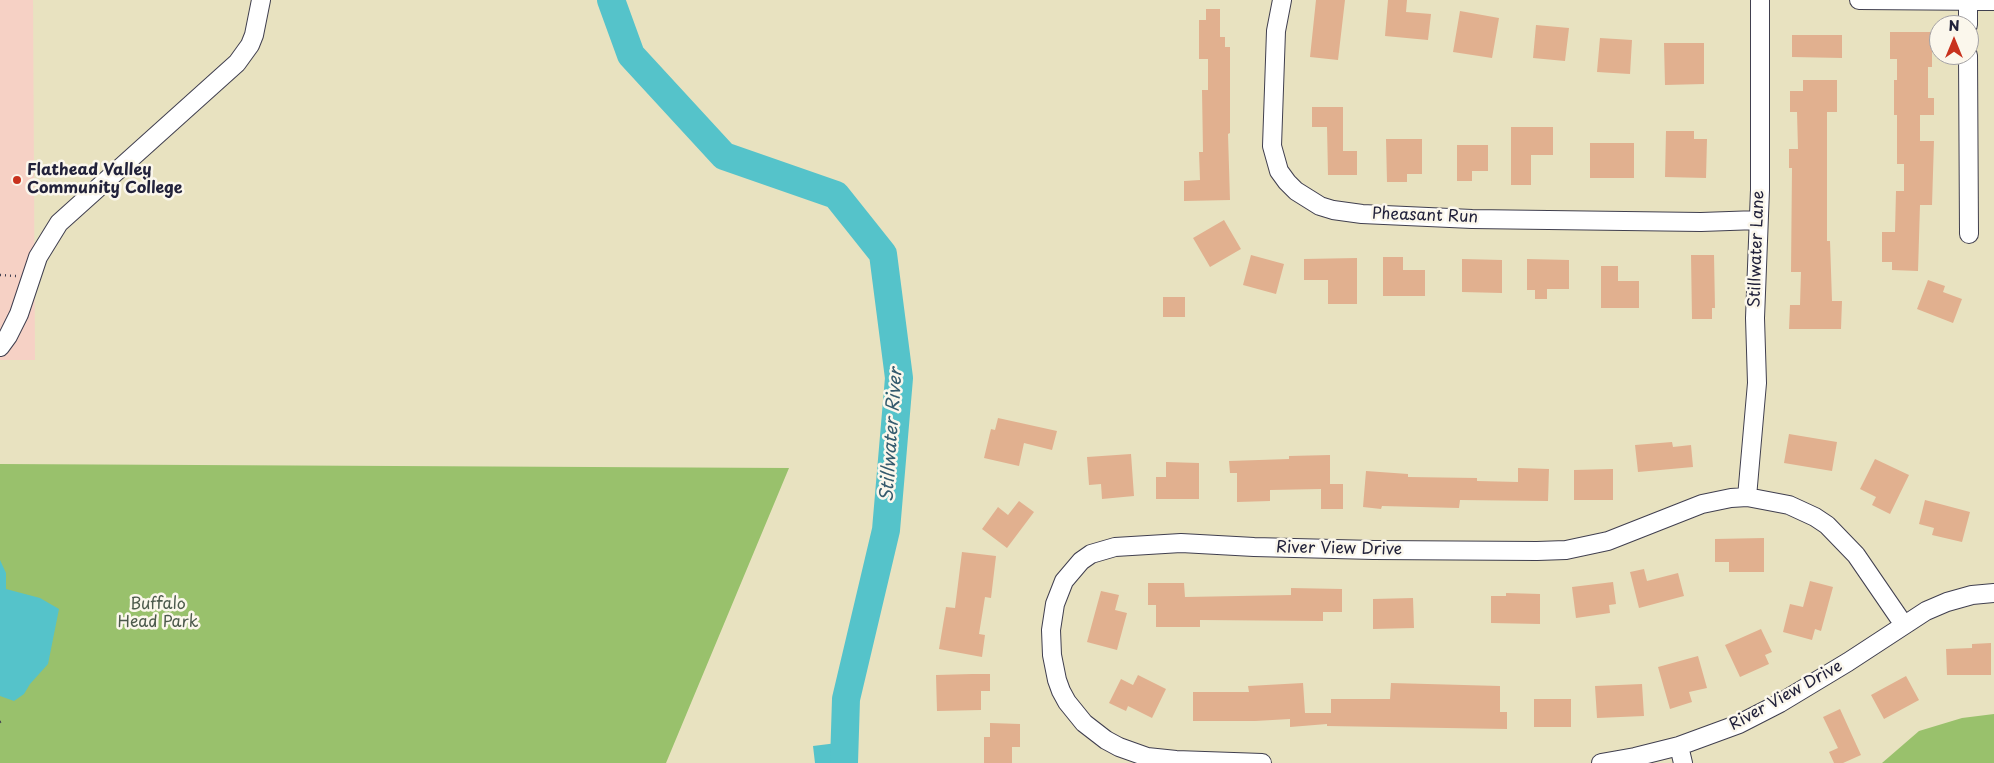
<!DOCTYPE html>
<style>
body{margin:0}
#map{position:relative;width:1994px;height:763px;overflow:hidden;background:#e8e2c0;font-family:"Playpen Sans",sans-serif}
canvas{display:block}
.north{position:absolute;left:1929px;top:15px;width:50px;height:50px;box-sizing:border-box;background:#fbf7ec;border:1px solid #a4a2a5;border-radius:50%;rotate:0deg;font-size:14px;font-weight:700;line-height:20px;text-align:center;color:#22223b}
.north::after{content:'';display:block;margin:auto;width:18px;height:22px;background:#c8321e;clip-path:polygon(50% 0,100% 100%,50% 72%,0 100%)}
</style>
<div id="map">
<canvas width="1994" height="763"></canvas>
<div class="north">N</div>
</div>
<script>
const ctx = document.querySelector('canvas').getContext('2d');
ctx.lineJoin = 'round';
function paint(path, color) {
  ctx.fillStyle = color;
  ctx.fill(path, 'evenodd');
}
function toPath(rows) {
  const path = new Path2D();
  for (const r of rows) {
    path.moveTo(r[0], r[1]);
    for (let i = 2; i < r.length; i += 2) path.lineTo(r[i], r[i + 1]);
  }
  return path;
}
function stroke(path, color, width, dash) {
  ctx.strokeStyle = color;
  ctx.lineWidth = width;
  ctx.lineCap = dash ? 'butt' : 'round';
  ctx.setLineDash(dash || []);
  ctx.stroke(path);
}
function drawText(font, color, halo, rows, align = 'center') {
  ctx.font = font + ' "Playpen Sans",sans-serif';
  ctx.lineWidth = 5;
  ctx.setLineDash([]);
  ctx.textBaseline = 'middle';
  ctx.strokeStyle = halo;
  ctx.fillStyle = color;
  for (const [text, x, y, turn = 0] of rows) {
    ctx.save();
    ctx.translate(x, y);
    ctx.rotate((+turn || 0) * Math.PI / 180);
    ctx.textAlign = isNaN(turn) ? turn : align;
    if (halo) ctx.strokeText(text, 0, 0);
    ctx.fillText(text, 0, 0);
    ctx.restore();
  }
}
paint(toPath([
 [0,0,33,0,35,360,0,360]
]), '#f6d1c5');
paint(toPath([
 [0,464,789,468,666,763,0,763],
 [1994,714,1994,763,1882,763,1919,731,1962,718]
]), '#99c16c');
paint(toPath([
 [0,560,6,573,6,589,40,598,59,609,48,664,30,684,24,694,14,701,0,696],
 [853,741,854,763,815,763,813,746]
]), '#55c3ca');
stroke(toPath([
 [611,0,631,55,724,156,836,195,883,254,899,378,886,530,846,699,844,763]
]), '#55c3ca', 28);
paint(toPath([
 [1316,0,1345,0,1338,60,1310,57],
 [1388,0,1407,0,1406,12,1431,14,1428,40,1385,36],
 [1206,9,1220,9,1220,37,1225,37,1225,47,1230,47,1230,133,1228,134,1230,200,1184,201,1184,181,1200,180,1199,152,1203,152,1202,90,1208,90,1208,59,1199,59,1199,20,1206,20],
 [1460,11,1499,18,1492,58,1453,52],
 [1536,25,1569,28,1565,61,1533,58],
 [1890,32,1932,32,1932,67,1928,67,1928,98,1934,98,1934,115,1920,115,1920,141,1934,141,1932,205,1920,205,1918,271,1892,270,1892,262,1882,262,1882,232,1895,232,1896,191,1904,191,1904,164,1897,164,1897,115,1894,115,1894,80,1897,80,1897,59,1890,59],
 [1792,35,1842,35,1842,58,1792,57],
 [1600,38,1632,40,1630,74,1597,72],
 [1664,43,1704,43,1704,84,1665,85],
 [1803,80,1837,80,1837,112,1827,112,1827,241,1830,241,1832,301,1842,301,1841,329,1789,329,1790,305,1800,305,1801,272,1791,272,1792,168,1789,168,1789,149,1798,149,1797,112,1790,112,1790,91,1803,91],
 [1312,107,1343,107,1343,151,1357,151,1357,175,1328,175,1327,127,1312,127],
 [1511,127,1553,127,1553,155,1531,155,1531,185,1511,185],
 [1666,131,1694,131,1694,139,1707,139,1706,178,1665,177],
 [1386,139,1422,139,1422,174,1407,174,1407,182,1387,182],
 [1590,143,1634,143,1634,178,1590,178],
 [1457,145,1488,145,1488,171,1472,171,1472,181,1457,181],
 [1224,220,1241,249,1210,267,1193,238],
 [1251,255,1284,264,1276,294,1243,285],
 [1691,255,1714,255,1715,308,1712,308,1712,319,1692,319],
 [1383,257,1403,257,1403,270,1425,270,1425,296,1383,296],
 [1357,258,1357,304,1328,304,1328,280,1304,280,1304,259],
 [1462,259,1502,260,1502,293,1462,292],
 [1527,259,1569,260,1569,289,1547,289,1547,299,1535,299,1535,290,1527,290],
 [1601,266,1618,266,1618,281,1639,281,1639,308,1601,308],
 [1928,280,1945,286,1943,292,1962,299,1953,323,1917,309],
 [1163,297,1185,297,1185,317,1163,317],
 [998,418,1057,431,1052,450,1024,443,1019,466,984,458,991,429,995,430],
 [1789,434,1837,442,1832,471,1784,463],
 [1672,442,1673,447,1691,445,1693,467,1638,472,1635,445],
 [1131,454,1134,496,1102,499,1101,484,1089,485,1087,457],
 [1330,455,1330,484,1343,484,1343,509,1321,509,1321,489,1270,490,1270,501,1237,502,1237,473,1230,473,1229,461,1289,459,1289,456],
 [1875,459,1909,475,1890,514,1872,505,1876,497,1860,489],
 [1166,462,1199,463,1199,499,1156,499,1156,477,1166,477],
 [1518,468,1549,469,1548,501,1460,500,1459,508,1382,506,1381,509,1363,507,1366,471,1408,474,1408,477,1477,478,1477,481,1518,482],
 [1613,469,1613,500,1574,500,1574,470],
 [1925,500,1970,512,1962,542,1932,535,1934,528,1919,524],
 [1019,501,1034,512,1007,548,982,529,998,507,1008,515],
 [1764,538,1764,572,1729,572,1729,562,1715,562,1715,539],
 [962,552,996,556,991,598,985,597,979,634,985,635,982,657,939,649,946,607,955,608],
 [1644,569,1647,581,1678,573,1684,596,1639,608,1630,572],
 [1810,581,1833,587,1821,631,1815,629,1812,640,1783,632,1790,604,1803,607],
 [1613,582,1616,604,1609,605,1610,613,1576,618,1572,587],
 [1148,583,1184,583,1185,597,1291,595,1291,588,1342,589,1342,612,1323,612,1323,621,1200,620,1200,627,1156,627,1156,605,1148,605],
 [1101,591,1119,595,1115,610,1127,613,1117,650,1087,642],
 [1506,593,1540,594,1540,624,1491,623,1491,596,1506,596],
 [1413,598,1414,628,1373,629,1373,599],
 [1761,629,1772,652,1765,655,1769,664,1740,677,1725,645],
 [1991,643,1991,675,1947,675,1946,649,1972,648,1972,644],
 [1698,656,1707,688,1689,692,1692,702,1670,709,1658,667],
 [972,674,990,674,990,691,981,691,981,710,937,711,936,675],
 [1138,675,1166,689,1152,718,1128,706,1126,711,1109,703,1121,679,1133,685],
 [1906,676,1919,700,1884,719,1871,695],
 [1303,683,1305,713,1331,713,1331,699,1390,699,1391,683,1500,686,1500,712,1507,712,1507,729,1327,726,1327,724,1290,727,1290,719,1255,721,1193,721,1193,692,1249,692,1248,686],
 [1642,684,1644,716,1597,718,1595,686],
 [1534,699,1571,699,1571,727,1534,727],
 [1840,709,1861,755,1843,763,1834,763,1829,752,1838,748,1823,717],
 [990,723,1020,724,1020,747,1012,747,1012,763,984,763,984,737,990,737]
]), '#e1b08f');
const minor = toPath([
 [1282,0,1276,31,1272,146,1279,171,1287,182,1296,191,1320,206,1333,210,1362,214,1472,219,1701,222,1758,220],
 [1859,0,1994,1],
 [1968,1,1968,25],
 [1968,55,1969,234],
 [0,347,8,336,19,314,38,257,59,223,237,63,250,45,254,35,261,0],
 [1747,497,1757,383,1755,318,1760,190,1760,0],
 [1679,746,1683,763],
 [1262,763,1176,760,1147,757,1119,747,1106,740,1084,723,1067,702,1061,691,1057,680,1052,655,1051,630,1055,604,1064,581,1081,561,1091,554,1115,547,1181,543,1254,547,1374,550,1537,551,1566,550,1608,541,1702,504,1731,498,1747,497,1789,505,1815,517,1827,525,1856,555,1904,625],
 [1601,763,1635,757,1679,746,1739,724,1780,703,1848,662,1926,611,1947,602,1972,595,1994,593]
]);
stroke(minor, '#403f4f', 20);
stroke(toPath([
 [0,275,16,276],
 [0,722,3,721]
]), '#403f4f', 2.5, [1, 4]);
stroke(minor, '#fff', 18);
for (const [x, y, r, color] of [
 [17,180,5,"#c8321e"]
]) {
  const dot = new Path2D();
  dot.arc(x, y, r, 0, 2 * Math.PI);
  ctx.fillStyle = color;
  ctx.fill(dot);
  stroke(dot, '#fbf7ec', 2);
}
drawText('bold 16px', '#22223b', '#fbf7ec', [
 ["Flathead Valley",27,171],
 ["Community College",27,189]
], 'left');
drawText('16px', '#22223b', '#fbf7ec', [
 ["Pheasant Run",1425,216,2],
 ["Stillwater Lane",1757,249,-88],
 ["River View Drive",1339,549,1],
 ["River View Drive",1786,696,-29]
]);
drawText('16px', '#4c5a4c', '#fbf7ec', [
 ["Buffalo",158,605],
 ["Head Park",158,623]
]);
drawText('italic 18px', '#345a6d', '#fbf7ec', [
 ["Stillwater River",892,435,-86]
]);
</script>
